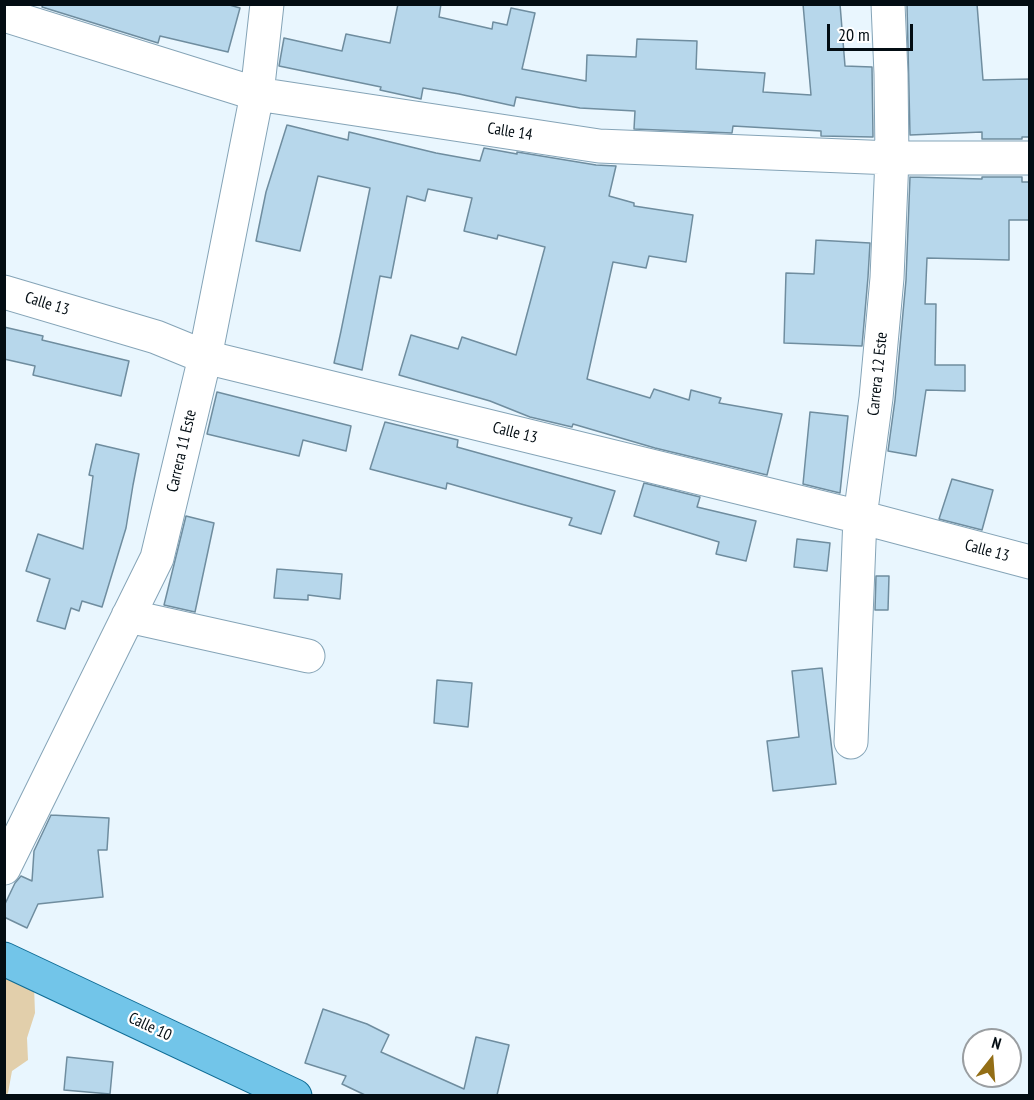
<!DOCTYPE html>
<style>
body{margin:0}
#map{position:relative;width:1034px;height:1100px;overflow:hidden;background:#e9f6fe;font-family:"PT Sans Narrow",sans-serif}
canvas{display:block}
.frame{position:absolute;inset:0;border:6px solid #030d13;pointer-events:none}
.north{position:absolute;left:962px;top:1028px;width:60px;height:60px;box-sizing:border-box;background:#fff;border:2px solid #9a9ea1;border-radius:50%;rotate:17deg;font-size:16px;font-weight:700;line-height:24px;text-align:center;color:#030d13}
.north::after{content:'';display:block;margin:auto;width:21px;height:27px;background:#936e16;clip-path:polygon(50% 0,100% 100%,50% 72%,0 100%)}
.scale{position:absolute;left:827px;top:24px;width:86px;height:27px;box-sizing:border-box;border:3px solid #030d13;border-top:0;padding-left:8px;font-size:18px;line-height:21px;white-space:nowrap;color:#030d13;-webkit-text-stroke:4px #fff;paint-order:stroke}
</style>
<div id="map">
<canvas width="1034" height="1100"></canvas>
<div class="frame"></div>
<div class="north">N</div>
<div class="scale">20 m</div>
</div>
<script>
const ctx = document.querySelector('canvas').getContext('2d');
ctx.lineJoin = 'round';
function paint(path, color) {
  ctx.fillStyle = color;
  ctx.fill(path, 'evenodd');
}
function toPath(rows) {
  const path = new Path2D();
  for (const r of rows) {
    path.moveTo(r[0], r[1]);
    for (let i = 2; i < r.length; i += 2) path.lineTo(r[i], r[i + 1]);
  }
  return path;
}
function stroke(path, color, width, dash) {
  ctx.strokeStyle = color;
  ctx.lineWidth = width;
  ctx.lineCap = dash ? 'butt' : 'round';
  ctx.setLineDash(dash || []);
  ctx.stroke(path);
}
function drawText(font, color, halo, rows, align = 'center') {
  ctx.font = font + ' "PT Sans Narrow",sans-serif';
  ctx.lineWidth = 4.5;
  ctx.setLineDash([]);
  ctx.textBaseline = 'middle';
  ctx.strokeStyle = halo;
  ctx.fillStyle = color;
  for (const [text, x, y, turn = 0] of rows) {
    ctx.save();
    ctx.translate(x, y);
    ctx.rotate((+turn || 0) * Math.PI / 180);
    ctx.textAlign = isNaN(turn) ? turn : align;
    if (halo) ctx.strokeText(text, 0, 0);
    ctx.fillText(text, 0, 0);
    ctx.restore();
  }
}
paint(toPath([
 [5,972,34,986,35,1013,27,1038,28,1060,12,1071,8,1093,5,1096]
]), '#e2cfab');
const building = toPath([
 [43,4,226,4,240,8,228,52,160,36,158,43,42,7,43,4],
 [398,4,441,4,439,17,492,29,493,22,507,25,511,8,535,13,522,69,586,81,587,55,636,57,637,39,697,41,696,69,765,73,763,92,811,95,803,4,840,4,845,66,872,67,873,137,821,136,821,131,733,126,732,133,634,129,635,111,580,108,516,97,514,106,459,94,423,88,421,99,380,90,381,87,279,66,284,38,342,51,346,34,390,43,398,4],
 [907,4,977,4,983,80,1029,79,1029,137,1022,137,1022,139,982,139,982,132,910,135,907,4],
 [287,125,348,140,349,132,436,153,480,161,484,148,517,154,517,152,596,165,616,166,609,196,634,203,634,206,693,215,686,262,649,256,646,268,613,262,587,379,650,398,654,389,689,400,691,390,721,398,719,403,782,414,767,475,655,448,573,424,572,427,530,417,490,401,399,375,411,335,458,349,462,337,516,355,545,247,498,235,497,239,464,231,472,198,428,189,425,201,407,196,391,278,380,276,362,370,334,363,341,331,370,188,318,176,300,251,256,241,266,192,287,125],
 [910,177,982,179,982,177,1022,177,1022,182,1029,182,1029,220,1009,220,1009,260,927,258,925,304,936,304,935,365,965,365,965,391,926,390,916,456,888,451,895,400,906,280,910,177],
 [816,240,870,243,868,277,862,346,784,343,786,273,814,274,816,240],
 [4,327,43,336,42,340,129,361,121,396,33,375,35,366,4,359,4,327],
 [217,392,351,426,346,451,303,440,299,456,207,434,217,392],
 [810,412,848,416,840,493,803,484,810,412],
 [385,422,458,440,457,447,615,491,601,534,569,525,572,518,521,504,447,483,446,489,370,469,385,422],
 [96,444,139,454,133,485,126,528,102,607,82,601,79,611,71,608,65,629,37,621,50,579,26,571,38,534,83,549,93,476,89,475,96,444],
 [952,479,993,490,982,530,939,519,952,479],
 [644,483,700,497,697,507,756,521,746,561,716,554,719,542,634,516,644,483],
 [186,516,214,523,195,612,164,605,186,516],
 [797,539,830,543,827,571,794,567,797,539],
 [277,569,342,574,340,599,308,595,308,600,274,598,277,569],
 [876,576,889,576,888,610,875,610,876,576],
 [822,668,836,784,773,791,767,741,799,737,792,671,822,668],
 [437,680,472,683,468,727,434,723,437,680],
 [51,815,109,818,107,850,98,850,103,897,38,904,27,928,4,917,4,906,15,883,21,876,32,881,34,851,51,815],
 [323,1009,367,1024,389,1035,381,1052,464,1089,476,1037,509,1045,497,1095,365,1095,342,1084,346,1076,305,1063,323,1009],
 [67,1057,113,1062,110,1094,64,1090,67,1057]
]);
paint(building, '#b7d7eb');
stroke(building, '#6f8d9f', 1.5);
const minor = toPath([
 [4,15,257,94,599,146,892,158,1030,158],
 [4,292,156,337,205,357,860,517,1030,562],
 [128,616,308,656],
 [851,742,860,517,876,398,887,278,892,158,891,74,888,4],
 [4,868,157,558,205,357,257,94,267,4]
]);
const major = toPath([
 [4,959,295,1096]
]);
stroke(minor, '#85a4b7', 35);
stroke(major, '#0e6b94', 35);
stroke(minor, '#fff', 33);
stroke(major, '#72c5e9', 33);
drawText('16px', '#030d13', '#fff', [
 ["Calle 14",510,132,9],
 ["Calle 13",47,304,17],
 ["Carrera 12 Este",878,374,-84],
 ["Calle 13",515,433,14],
 ["Carrera 11 Este",182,451,-77],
 ["Calle 13",987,551,15],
 ["Calle 10",150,1027,25]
]);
</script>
